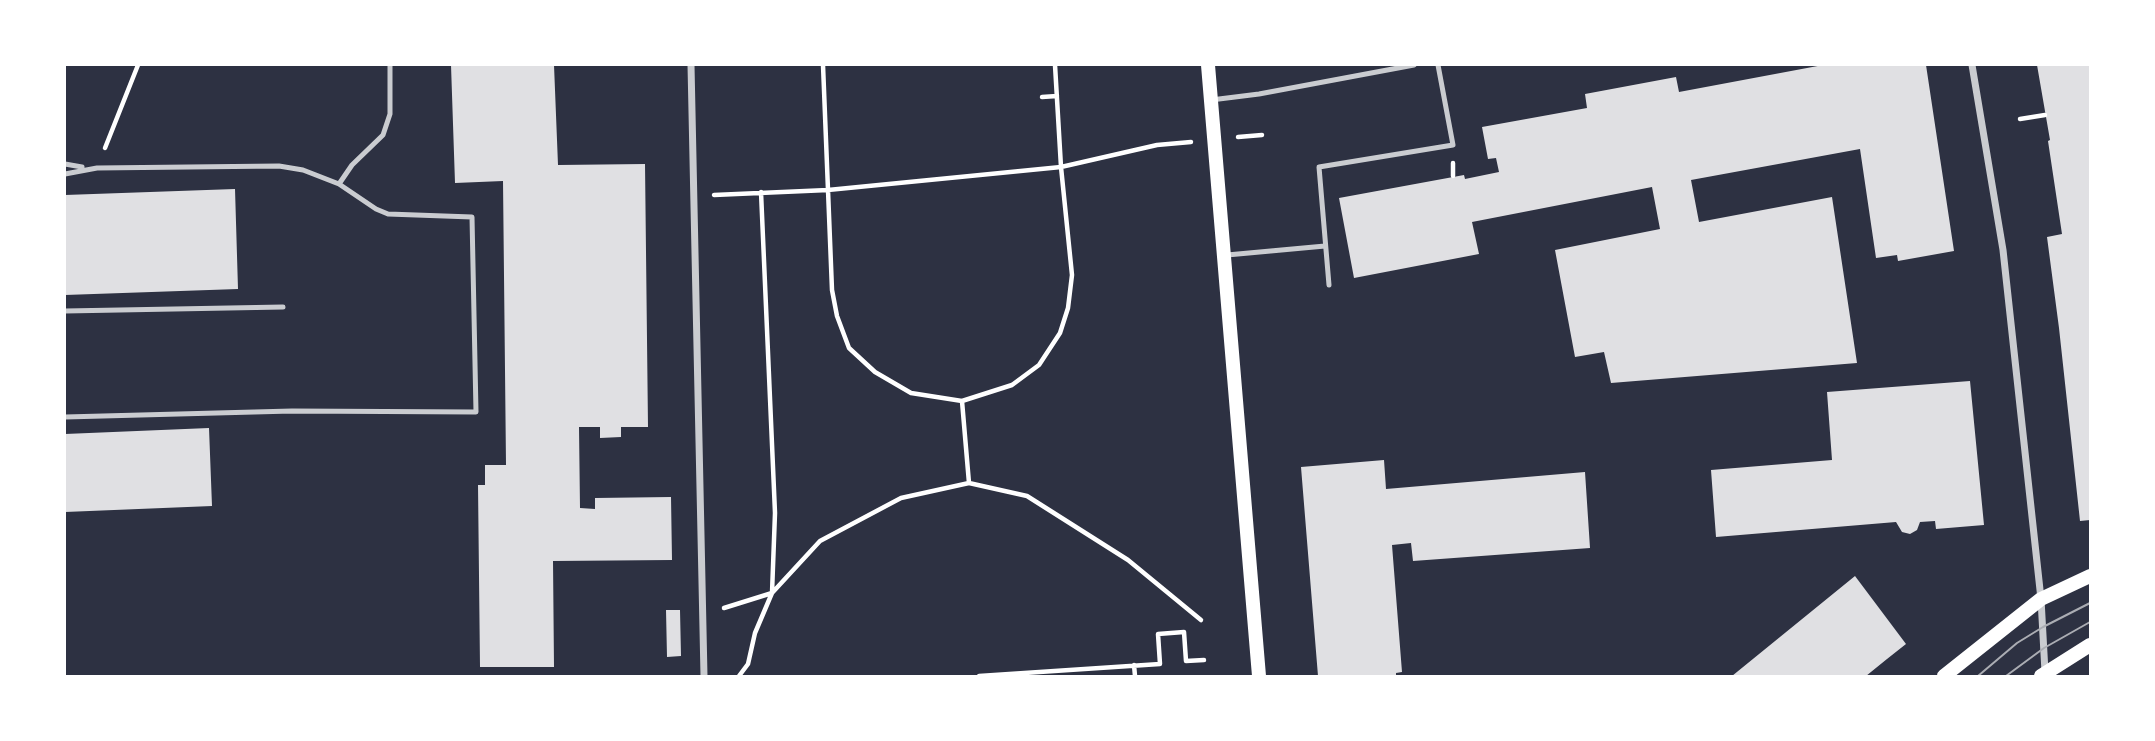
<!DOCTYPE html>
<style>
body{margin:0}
#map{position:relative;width:2155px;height:741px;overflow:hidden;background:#2d3142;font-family:"Work Sans",sans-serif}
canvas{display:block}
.frame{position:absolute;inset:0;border:66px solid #fff;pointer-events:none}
</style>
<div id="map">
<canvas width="2155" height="741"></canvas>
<div class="frame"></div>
</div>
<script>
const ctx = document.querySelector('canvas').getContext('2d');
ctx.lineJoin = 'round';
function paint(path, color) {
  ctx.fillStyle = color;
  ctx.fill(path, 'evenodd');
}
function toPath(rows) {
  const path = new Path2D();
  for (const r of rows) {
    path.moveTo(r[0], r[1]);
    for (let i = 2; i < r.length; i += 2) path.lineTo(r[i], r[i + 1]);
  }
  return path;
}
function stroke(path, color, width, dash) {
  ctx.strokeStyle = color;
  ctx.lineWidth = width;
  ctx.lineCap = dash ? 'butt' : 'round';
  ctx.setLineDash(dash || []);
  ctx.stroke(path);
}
paint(toPath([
 [451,65,554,65,558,165,645,164,648,427,621,427,621,437,600,438,600,427,579,427,580,508,595,509,595,498,671,497,672,560,553,561,554,667,480,667,478,485,485,485,485,465,506,465,503,181,455,183],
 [1823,65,1926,65,1954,251,1898,261,1897,255,1876,258,1860,149,1691,180,1699,222,1832,197,1857,363,1611,383,1604,352,1575,357,1555,250,1660,229,1652,187,1472,222,1479,254,1354,278,1339,198,1464,175,1465,179,1499,172,1496,158,1488,159,1482,127,1587,108,1585,94,1676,77,1679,92],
 [2037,65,2090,65,2090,520,2080,521,2059,328,2047,237,2062,234,2048,141,2050,140],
 [235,189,238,289,65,295,65,195],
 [1970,381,1984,525,1936,529,1935,521,1920,522,1917,530,1910,534,1902,532,1896,522,1716,537,1711,470,1832,460,1827,392],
 [209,428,212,506,65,512,65,434],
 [1384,460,1386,489,1585,472,1590,548,1413,561,1411,543,1392,545,1402,672,1396,673,1396,676,1318,676,1301,467],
 [1855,576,1906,644,1887,659,1866,676,1732,676],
 [666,610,680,610,681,656,667,657]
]), '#e0e0e3');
stroke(toPath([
 [823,65,832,290,837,316,849,348,875,372,911,393,962,401,1012,385,1039,365,1060,333,1068,308,1072,275,1061,167,1055,65],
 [1042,97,1057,96],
 [2020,119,2045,115],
 [1238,137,1262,135],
 [105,148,138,65],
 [1453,176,1453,163],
 [714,195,828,190,1061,167,1157,145,1191,142],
 [962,401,969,483],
 [724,608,772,593,820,541,901,498,969,483,1027,496,1128,560,1201,620],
 [1134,665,1135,676],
 [739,676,748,664,755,633,772,593,775,513,761,192],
 [979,676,1160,664,1158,634,1184,632,1186,661,1204,660]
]), '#fff', 4.5);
stroke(toPath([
 [1211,100,1259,94,1414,65],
 [65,164,82,167],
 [65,174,97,168,279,166,303,170,339,184,352,165,383,135,390,114,390,65],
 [1227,255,1325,246],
 [1329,285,1319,167,1453,145,1438,65],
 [65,311,283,307],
 [65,417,292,411,476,412,472,217,388,214,376,209,339,184]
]), '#caccd0', 5);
stroke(toPath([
 [691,65,704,676],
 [1972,65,2003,250,2041,599,2045,672]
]), '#caccd0', 7);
stroke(toPath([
 [1208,65,1259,676],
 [1944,676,2041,599,2090,576],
 [2041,676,2090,645]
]), '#fff', 14);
stroke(toPath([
 [1978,676,2017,643,2043,627,2090,603],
 [2006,676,2044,648,2090,622]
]), '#abadb3', 2);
</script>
